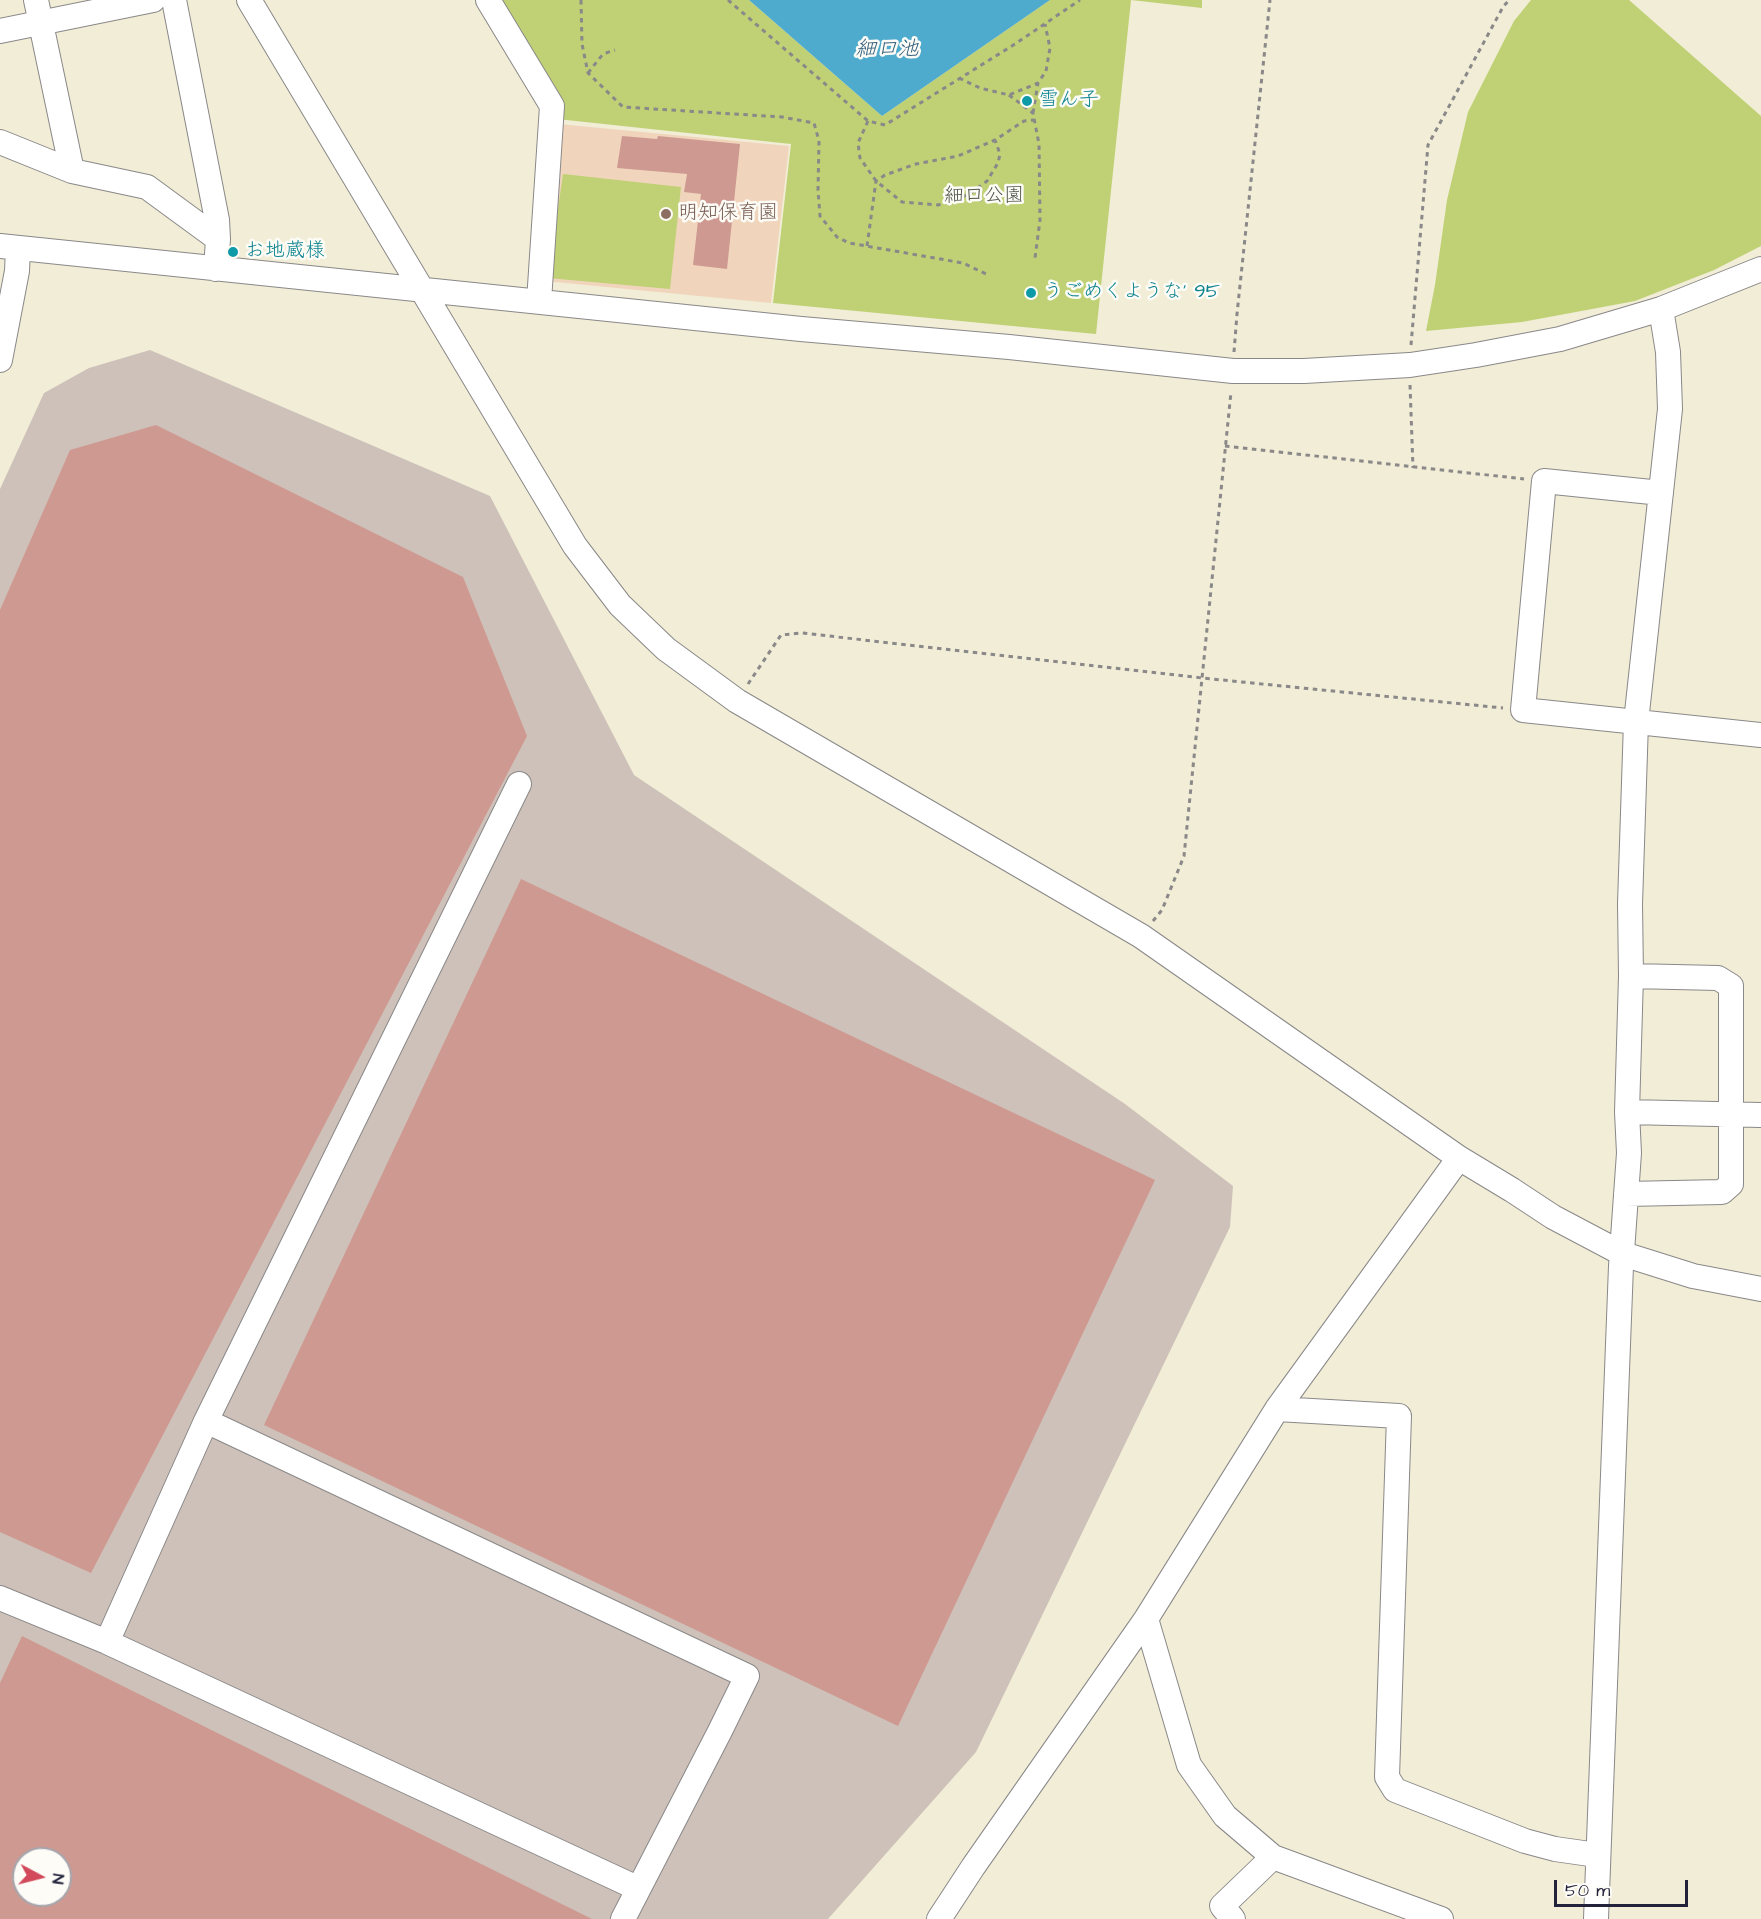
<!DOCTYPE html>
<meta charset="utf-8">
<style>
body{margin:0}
#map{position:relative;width:1761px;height:1919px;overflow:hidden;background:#f1edd6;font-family:"Architects Daughter",sans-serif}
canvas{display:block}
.north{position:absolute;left:12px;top:1847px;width:60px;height:60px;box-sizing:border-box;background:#fdfcf7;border:2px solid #a5a5ac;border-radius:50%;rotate:97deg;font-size:16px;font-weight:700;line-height:24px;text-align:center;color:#22223b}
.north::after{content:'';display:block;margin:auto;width:21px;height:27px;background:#d1495b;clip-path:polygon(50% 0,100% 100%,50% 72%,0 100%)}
.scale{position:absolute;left:1554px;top:1880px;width:134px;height:27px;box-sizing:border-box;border:3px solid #22223b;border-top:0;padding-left:8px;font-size:18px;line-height:21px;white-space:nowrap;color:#22223b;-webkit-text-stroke:4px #fdfcf7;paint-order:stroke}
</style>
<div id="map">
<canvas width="1761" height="1919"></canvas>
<div class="north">N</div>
<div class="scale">50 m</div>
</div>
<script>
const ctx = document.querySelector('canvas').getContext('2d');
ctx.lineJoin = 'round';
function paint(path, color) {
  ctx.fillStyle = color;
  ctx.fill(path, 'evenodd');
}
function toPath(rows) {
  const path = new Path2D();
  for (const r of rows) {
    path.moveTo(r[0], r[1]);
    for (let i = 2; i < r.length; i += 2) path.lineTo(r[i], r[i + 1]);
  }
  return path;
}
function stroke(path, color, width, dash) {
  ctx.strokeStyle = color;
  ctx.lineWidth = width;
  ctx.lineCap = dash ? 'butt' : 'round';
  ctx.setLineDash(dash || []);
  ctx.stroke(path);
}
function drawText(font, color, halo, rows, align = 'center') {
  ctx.font = font + ' "Architects Daughter","Klee One",sans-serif';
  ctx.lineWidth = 5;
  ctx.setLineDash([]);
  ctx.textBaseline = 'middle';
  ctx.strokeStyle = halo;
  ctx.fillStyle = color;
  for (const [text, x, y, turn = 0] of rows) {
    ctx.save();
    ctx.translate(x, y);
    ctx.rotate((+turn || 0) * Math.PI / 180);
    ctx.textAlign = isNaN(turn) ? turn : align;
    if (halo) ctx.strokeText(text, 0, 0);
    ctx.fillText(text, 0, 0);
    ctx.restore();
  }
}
paint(toPath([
 [559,124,789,146,771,303,545,281]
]), '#f0d5bc');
paint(toPath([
 [150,350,490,496,634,775,1125,1104,1233,1186,1230,1227,976,1752,828,1919,0,1919,0,489,44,393,89,368],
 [24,1859,60,1859,60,1895,24,1895]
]), '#cec1b9');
paint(toPath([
 [496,0,749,0,882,116,1050,0,1202,0,1202,8,1131,0,1096,334,773,303,791,144,557,119],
 [1531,0,1629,0,1761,116,1761,246,1714,270,1635,301,1522,322,1426,331,1435,285,1447,200,1468,112,1514,21],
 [563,174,681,187,670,289,548,278]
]), '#bfd174');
paint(toPath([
 [749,0,1050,0,882,116]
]), '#4fabcd');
paint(toPath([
 [622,136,657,139,658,136,740,144,727,269,693,265,701,194,684,192,687,174,617,168],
 [156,425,463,577,527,736,91,1573,0,1532,0,610,70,450],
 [521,879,1155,1180,898,1726,264,1425],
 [22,1636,592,1919,0,1919,0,1683],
 [24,1859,60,1859,60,1895,24,1895]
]), '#ce9991');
const minor = toPath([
 [36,0,72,171],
 [174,0,217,220,218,239,216,269],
 [249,0,575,546,620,605,666,649,737,701,1141,936,1459,1158,1512,1190,1553,1217,1623,1254,1693,1276,1761,1289],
 [488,0,552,106,539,301],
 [0,31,153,0],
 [0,142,72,171,147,187,218,239],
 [0,246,801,329,1009,347,1233,371,1304,371,1410,365,1476,355,1560,339,1661,309,1761,269],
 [0,360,17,271,18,248],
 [1661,493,1544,481,1523,710,1761,735],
 [1627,1112,1761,1115],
 [1626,1194,1722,1192,1731,1184,1731,986,1718,978,1631,976],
 [1277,1409,1399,1416,1387,1777,1395,1790,1525,1841,1555,1849,1597,1855],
 [206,1421,747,1676,720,1731,623,1919],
 [0,1598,107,1642,637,1888],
 [1146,1619,1189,1765,1225,1816,1273,1857,1441,1919],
 [107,1642,206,1421,519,784],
 [939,1919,973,1867,1146,1619,1277,1409,1459,1158],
 [1233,1919,1222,1906,1273,1857],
 [1596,1919,1621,1266,1629,1153,1627,1112,1631,976,1630,904,1636,722,1670,409,1668,352,1661,309]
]);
stroke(minor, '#8a8888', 26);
stroke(toPath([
 [581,0,582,44,588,73,623,107,782,117,814,123,819,141,818,190,820,216,837,237,849,243,963,263,986,274,987,276],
 [728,0,868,121,885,125,1015,44,1080,0],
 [588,73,603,54,615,50],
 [959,78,980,88,1009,95,1038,83,1046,71,1050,48,1045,24],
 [1009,95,1033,113,1039,144,1040,220,1035,258],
 [1033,113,1038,83],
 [868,121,858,143,860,158,876,181,902,202,938,205,955,200,971,193,987,181,998,163,1000,154,995,140],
 [975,189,982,203],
 [867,246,876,181,885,175,916,164,958,156,995,140,1024,121,1034,120],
 [1411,345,1428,145,1503,7,1509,0],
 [1234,352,1237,314,1270,0],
 [1410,385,1413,468],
 [1225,446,1524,479],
 [748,684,781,635,802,633,1202,678,1503,708],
 [1153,921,1162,910,1184,856,1231,392]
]), '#8a8888', 3, [4.5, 4.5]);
stroke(minor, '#fff', 24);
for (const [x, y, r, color] of [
 [1027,101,6,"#0f9aa8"],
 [666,214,6,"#8d6e63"],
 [233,252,6,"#0f9aa8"],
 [1031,293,6,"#0f9aa8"]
]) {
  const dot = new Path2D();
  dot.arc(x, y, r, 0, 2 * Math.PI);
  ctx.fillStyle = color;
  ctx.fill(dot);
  stroke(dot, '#fdfcf7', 2);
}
drawText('20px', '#0d838f', '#fdfcf7', [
 ["雪ん子",1039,101],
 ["お地蔵様",245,252],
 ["うごめくような' 95",1043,293]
], 'left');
drawText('20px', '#51574c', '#fdfcf7', [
 ["細口公園",984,197]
]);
drawText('20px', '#785e54', '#fdfcf7', [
 ["明知保育園",678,214]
], 'left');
drawText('italic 21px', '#36607d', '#fdfcf7', [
 ["細口池",887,51]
]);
</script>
